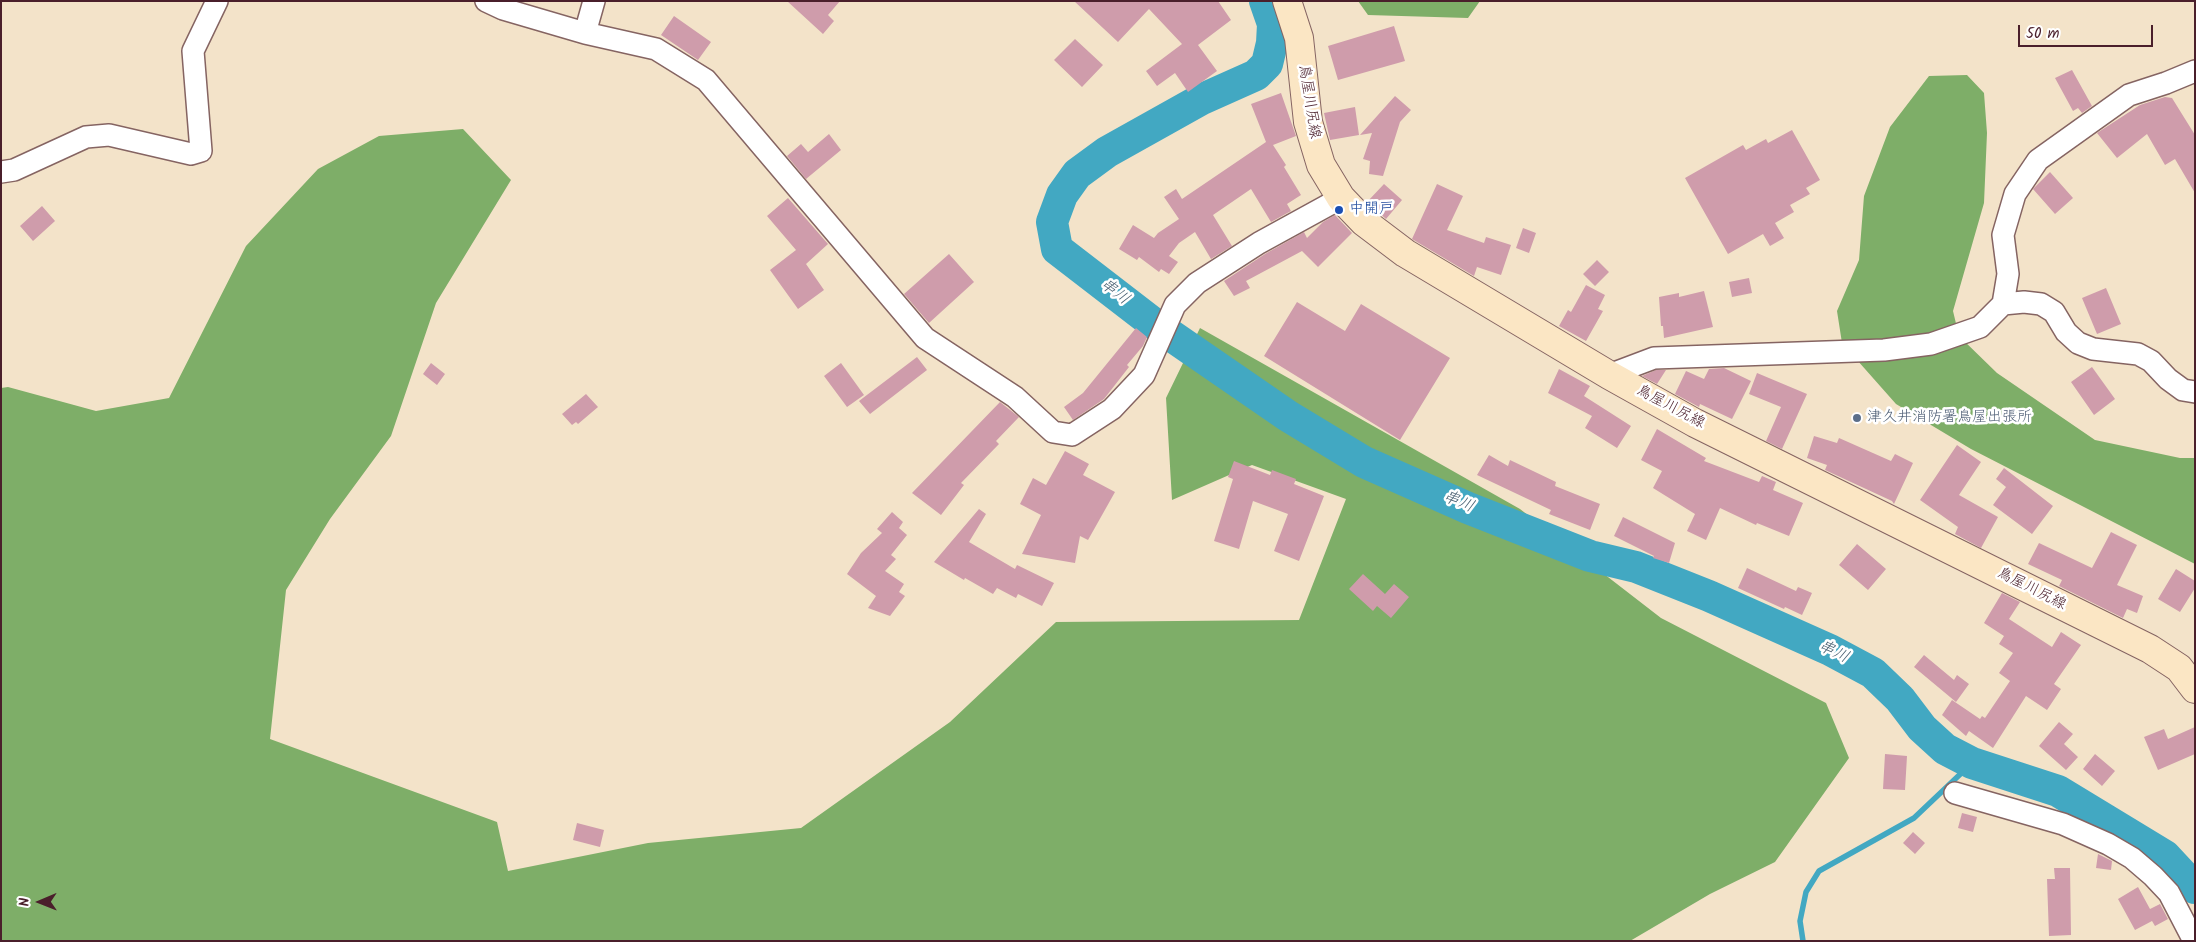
<!DOCTYPE html>
<meta charset="utf-8">
<style>
body{margin:0}
#map{position:relative;width:2196px;height:942px;overflow:hidden;background:#f3e3c9;font-family:Kalam,sans-serif}
canvas{display:block}
.frame{position:absolute;inset:0;border:2px solid #4a1f2b;pointer-events:none}
.north{position:absolute;left:15px;top:877px;width:50px;height:50px;-webkit-text-stroke:4px #fff;paint-order:stroke;rotate:269deg;font-size:14px;font-weight:700;line-height:20px;text-align:center;color:#4a1f2b}
.north::after{content:'';display:block;margin:auto;width:18px;height:22px;background:#4a1f2b;clip-path:polygon(50% 0,100% 100%,50% 72%,0 100%)}
.scale{position:absolute;left:2018px;top:25px;width:135px;height:22px;box-sizing:border-box;border:2px solid #4a1f2b;border-top:0;padding-left:6px;font-size:15px;line-height:18px;white-space:nowrap;color:#4a1f2b;-webkit-text-stroke:4px #fff;paint-order:stroke}
</style>
<div id="map">
<canvas width="2196" height="942"></canvas>
<div class="frame"></div>
<div class="north">N</div>
<div class="scale">50 m</div>
</div>
<script>
const ctx = document.querySelector('canvas').getContext('2d');
ctx.lineJoin = 'round';
function paint(path, color) {
  ctx.fillStyle = color;
  ctx.fill(path, 'evenodd');
}
function toPath(rows) {
  const path = new Path2D();
  for (const r of rows) {
    path.moveTo(r[0], r[1]);
    for (let i = 2; i < r.length; i += 2) path.lineTo(r[i], r[i + 1]);
  }
  return path;
}
function stroke(path, color, width, dash) {
  ctx.strokeStyle = color;
  ctx.lineWidth = width;
  ctx.lineCap = dash ? 'butt' : 'round';
  ctx.setLineDash(dash || []);
  ctx.stroke(path);
}
function drawText(font, color, halo, rows, align = 'center') {
  ctx.font = font + ' Kalam,"Klee One",sans-serif';
  ctx.lineWidth = 5;
  ctx.setLineDash([]);
  ctx.textBaseline = 'middle';
  ctx.strokeStyle = halo;
  ctx.fillStyle = color;
  for (const [text, x, y, turn = 0] of rows) {
    ctx.save();
    ctx.translate(x, y);
    ctx.rotate((+turn || 0) * Math.PI / 180);
    ctx.textAlign = isNaN(turn) ? turn : align;
    if (halo) ctx.strokeText(text, 0, 0);
    ctx.fillText(text, 0, 0);
    ctx.restore();
  }
}
paint(toPath([
 [1358,1,1480,1,1468,18,1368,15],
 [1967,75,1984,93,1987,133,1984,203,1953,311,1959,336,1997,373,2095,440,2180,458,2195,458,2195,564,1971,449,1896,404,1842,343,1837,311,1859,260,1864,196,1890,127,1929,76],
 [463,129,511,180,436,303,391,436,330,519,286,590,270,739,497,822,508,871,648,843,801,828,950,722,1056,622,1299,620,1346,499,1252,465,1172,500,1166,398,1200,328,1520,509,1661,618,1826,703,1849,758,1775,862,1710,894,1630,941,1,941,1,388,8,387,96,411,169,398,246,246,318,169,379,136]
]), '#7eae68');
stroke(toPath([
 [1803,941,1800,921,1806,892,1819,871,1914,818,1972,763]
]), '#42a8c2', 5.5);
stroke(toPath([
 [1265,1,1273,24,1272,43,1267,64,1256,75,1200,100,1107,152,1077,174,1062,195,1052,222,1057,249,1153,323,1288,416,1364,462,1468,508,1590,556,1636,567,1709,596,1830,650,1873,673,1900,699,1922,728,1945,749,1972,763,2058,791,2165,856,2195,888]
]), '#42a8c2', 32);
paint(toPath([
 [787,1,840,1,828,15,834,21,823,34],
 [1074,1,1218,1,1231,20,1198,45,1217,71,1188,92,1175,73,1157,86,1146,71,1182,44,1149,9,1118,42],
 [674,16,711,42,698,60,661,35],
 [1394,26,1405,61,1338,80,1328,46],
 [1075,39,1103,65,1082,87,1054,60],
 [2072,70,2092,106,2082,113,2078,108,2073,111,2055,78],
 [1281,93,1296,136,1273,145,1286,165,1284,167,1301,195,1287,204,1291,211,1271,222,1251,189,1213,215,1232,246,1211,259,1195,232,1179,243,1169,256,1178,262,1169,274,1161,269,1159,272,1139,257,1137,260,1119,249,1133,225,1154,238,1158,233,1179,219,1164,197,1176,189,1182,199,1266,142,1251,104],
 [1395,96,1411,110,1400,122,1383,176,1369,174,1370,161,1363,159,1372,133,1360,135],
 [2165,97,2172,98,2195,135,2195,193,2175,159,2165,165,2147,134,2117,158,2097,133,2140,105],
 [1355,107,1359,135,1330,140,1324,113],
 [1792,130,1820,180,1806,188,1810,194,1790,205,1794,212,1775,223,1784,238,1770,246,1763,234,1728,254,1685,178,1743,145,1746,150,1766,139,1768,143],
 [829,134,841,150,806,179,787,156,801,144,808,152],
 [2050,172,2073,198,2055,214,2033,189],
 [1384,184,1402,200,1386,219,1367,202],
 [1437,184,1463,196,1447,230,1484,243,1486,237,1511,245,1501,275,1477,267,1474,276,1412,239],
 [788,198,828,244,806,264,824,290,798,309,770,270,796,250,767,216],
 [42,206,55,221,33,241,20,226],
 [1335,215,1352,233,1318,267,1302,251,1246,281,1250,288,1234,296,1224,281,1265,254,1304,232,1307,238,1323,222],
 [1523,228,1536,233,1529,253,1516,248],
 [949,254,974,282,929,323,904,294],
 [1597,260,1609,272,1595,286,1583,274],
 [1749,278,1752,293,1732,297,1729,282],
 [1586,285,1605,295,1598,309,1603,311,1586,341,1559,326,1568,310,1571,312],
 [2106,288,2121,324,2097,334,2082,298],
 [1704,291,1713,327,1664,338,1663,326,1661,326,1659,297,1679,293,1679,297],
 [1297,302,1345,331,1361,304,1450,358,1400,440,1264,356],
 [1136,328,1147,337,1143,346,1127,365,1129,367,1104,399,1073,420,1064,407,1083,393],
 [917,357,927,370,870,414,859,401],
 [431,363,445,374,437,385,423,374],
 [841,363,864,395,847,407,824,376],
 [2092,367,2115,399,2094,415,2071,382],
 [1724,368,1751,381,1732,419,1700,404,1699,407,1675,394,1686,371,1704,379,1709,369],
 [1559,369,1590,386,1584,396,1631,426,1617,448,1585,428,1592,416,1548,393],
 [1656,370,1666,370,1657,384,1642,376],
 [1757,373,1807,394,1782,449,1766,441,1781,407,1749,394],
 [586,394,598,407,578,424,576,422,572,425,562,414],
 [1000,402,1019,417,996,441,999,444,961,483,964,485,941,515,912,493],
 [1657,429,1706,458,1704,461,1759,482,1762,476,1776,482,1773,490,1803,503,1789,536,1757,523,1756,525,1720,508,1706,540,1687,531,1695,514,1653,488,1662,471,1641,460],
 [1814,436,1837,443,1839,438,1891,461,1895,454,1913,463,1894,504,1892,501,1825,470,1827,465,1807,458],
 [1957,445,1981,462,1959,495,1998,517,1981,548,1955,534,1958,527,1920,500],
 [1065,451,1089,464,1083,475,1115,492,1088,540,1080,536,1075,563,1022,554,1041,515,1020,504,1033,478,1046,485],
 [1489,455,1508,466,1510,460,1556,482,1555,486,1600,504,1590,530,1549,514,1551,510,1477,475],
 [1234,461,1270,475,1272,470,1296,479,1294,484,1324,496,1299,561,1274,551,1288,514,1253,501,1239,549,1214,541,1233,479,1228,477],
 [2004,468,2053,506,2032,534,1993,505,2006,487,1996,479],
 [979,509,986,514,969,542,1015,569,1017,565,1054,583,1042,606,1018,594,1016,598,997,588,993,594,965,578,964,580,934,562],
 [892,512,903,522,899,528,907,535,891,555,896,559,885,571,904,584,899,592,905,596,890,616,868,608,876,596,847,574,861,553,882,533,877,529],
 [1623,517,1675,543,1669,563,1653,558,1654,556,1614,536],
 [2111,532,2137,545,2117,585,2143,596,2137,613,2127,609,2123,618,2059,586,2062,580,2028,564,2039,543,2092,568],
 [1857,544,1886,569,1868,590,1839,565],
 [1747,568,1796,591,1798,587,1812,593,1802,615,1785,607,1784,609,1738,588],
 [2176,569,2195,581,2195,588,2180,612,2158,599],
 [1363,574,1385,594,1394,584,1409,597,1391,618,1377,606,1373,611,1349,589],
 [2002,593,2020,602,2009,619,2052,647,2061,632,2081,645,2054,684,2061,689,2047,710,2026,696,1993,748,1969,731,1966,736,1942,715,1952,700,1980,719,1982,716,1985,718,2010,681,1999,673,2013,653,1999,644,2004,636,1984,623],
 [1924,655,1954,680,1957,675,1969,684,1956,702,1914,667],
 [2059,722,2073,734,2064,744,2078,757,2066,770,2039,746],
 [2195,727,2195,754,2158,770,2144,737,2164,729,2168,739],
 [1885,754,1907,756,1905,790,1883,789],
 [2095,754,2115,771,2102,786,2083,769],
 [1962,813,1977,817,1973,832,1958,828],
 [577,823,604,830,600,847,573,840],
 [1913,832,1925,843,1915,854,1903,843],
 [2098,854,2112,861,2111,870,2096,868],
 [2054,868,2070,868,2071,935,2049,936,2047,879,2055,879],
 [2138,887,2150,909,2160,904,2168,919,2155,926,2152,921,2135,930,2118,899]
]), '#cf9cab');
const street = toPath([
 [486,1,503,9,585,33,656,49,706,80,925,338,1015,397,1053,432,1072,435,1112,409,1144,375,1175,305,1197,283,1259,243,1341,198],
 [585,33,594,1],
 [1,172,14,170,86,137,109,135,191,154,201,151,193,51,217,1],
 [2003,304,2024,302,2041,304,2054,312,2066,332,2078,343,2093,349,2138,354,2151,361,2168,379,2183,390,2195,392],
 [1609,375,1654,358,1884,350,1931,344,1980,327,2003,304,2008,274,2003,235,2015,194,2038,160,2129,95,2166,83,2195,71],
 [1955,793,2063,824,2108,844,2132,858,2153,876,2169,893,2194,941]
]);
const secondary = toPath([
 [1287,1,1299,38,1308,122,1321,165,1341,198,1364,222,1405,253,1609,375,1695,423,2150,649,2179,668,2195,689]
]);
stroke(street, '#856462', 24);
stroke(secondary, '#856462', 30);
stroke(street, '#fff', 21);
stroke(secondary, '#fbe6c4', 28);
for (const [x, y, r, color] of [
 [1339,210,5,"#1a4fb4"],
 [1857,418,5,"#5c6f8a"]
]) {
  const dot = new Path2D();
  dot.arc(x, y, r, 0, 2 * Math.PI);
  ctx.fillStyle = color;
  ctx.fill(dot);
  stroke(dot, '#fff', 2);
}
drawText('15px', '#4a1f2b', '#fff', [
 ["鳥屋川尻線",1308,102,81],
 ["鳥屋川尻線",1670,408,28],
 ["鳥屋川尻線",2031,590,27]
]);
drawText('15px', '#164399', '#fff', [
 ["中開戸",1349,210]
], 'left');
drawText('15px', '#4e5e75', '#fff', [
 ["津久井消防署鳥屋出張所",1867,418]
], 'left');
drawText('italic 16px', '#465d6f', '#fff', [
 ["串川",1114,293,38],
 ["串川",1458,503,23],
 ["串川",1833,653,26]
]);
</script>
